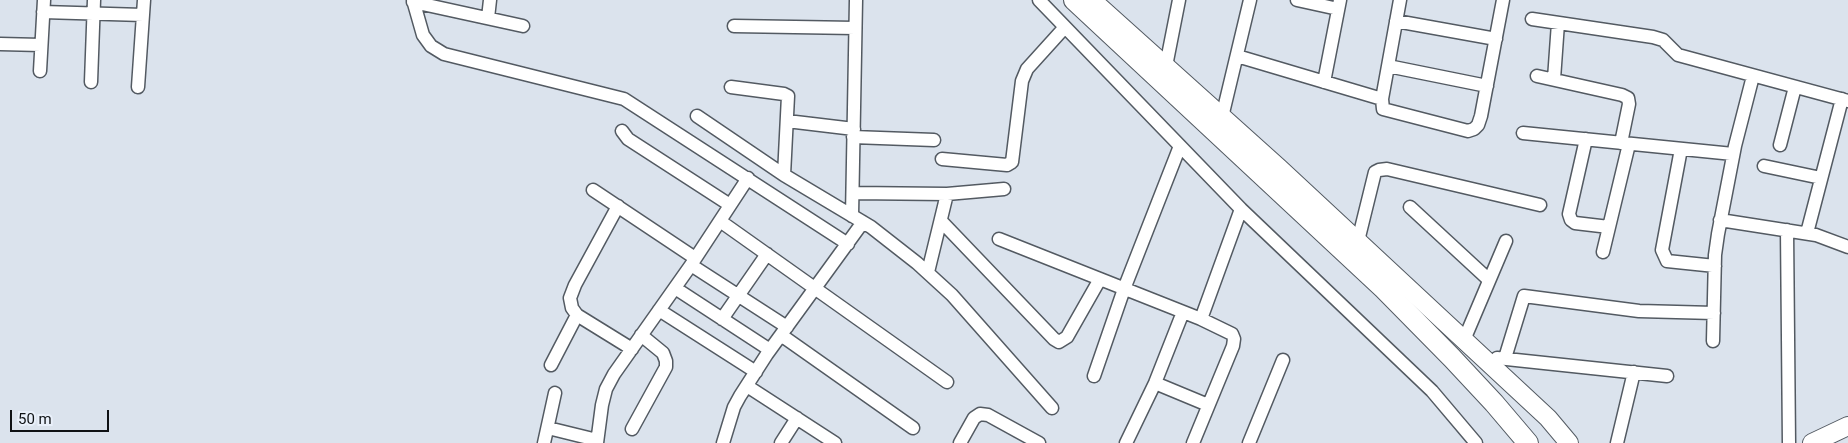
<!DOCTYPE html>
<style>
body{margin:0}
#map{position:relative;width:1848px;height:443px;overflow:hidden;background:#dbe3ed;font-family:Roboto,sans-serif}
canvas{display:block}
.scale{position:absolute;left:10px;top:410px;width:99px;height:22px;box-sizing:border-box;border:2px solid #0f1215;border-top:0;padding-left:6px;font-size:15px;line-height:18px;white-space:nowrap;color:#0f1215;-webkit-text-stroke:4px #e9f0fa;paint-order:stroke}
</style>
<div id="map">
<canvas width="1848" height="443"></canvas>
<div class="scale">50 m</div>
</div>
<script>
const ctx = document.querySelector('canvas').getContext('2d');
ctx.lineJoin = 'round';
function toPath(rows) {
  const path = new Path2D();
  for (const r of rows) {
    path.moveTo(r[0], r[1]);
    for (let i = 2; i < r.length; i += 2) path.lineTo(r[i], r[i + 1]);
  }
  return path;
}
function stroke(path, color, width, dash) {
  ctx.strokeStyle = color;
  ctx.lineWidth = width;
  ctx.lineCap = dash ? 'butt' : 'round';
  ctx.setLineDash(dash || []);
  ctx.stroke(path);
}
const street = toPath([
 [413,0,423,35,431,46,444,54,624,99,848,244],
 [1039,0,1241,209,1432,391,1476,443],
 [1297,0,1338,9],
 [1400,0,1382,99,1383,109,1468,131,1474,129,1478,125,1481,116,1503,0],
 [413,2,523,26],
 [43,12,143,15],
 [488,18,490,0],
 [1532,19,1653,37,1663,40,1678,55,1848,101],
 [1396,21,1496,39],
 [734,26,855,28],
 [0,44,41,45],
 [1237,56,1382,99],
 [1166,66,1179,0],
 [1388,66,1487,86],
 [40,71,44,0],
 [1537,76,1622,95,1628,98,1629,104,1621,143],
 [1554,79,1558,23],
 [91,82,94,0],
 [1324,82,1340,0],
 [138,87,144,0],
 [731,87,784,94,788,96,784,175],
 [697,116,784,175,871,227,917,263,952,295,1052,408],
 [1222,117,1250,0],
 [787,121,854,129],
 [622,131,628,139,730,205],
 [1523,133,1733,154],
 [853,137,934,140],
 [1586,139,1569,214,1571,220,1575,223,1609,227],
 [1780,145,1795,87],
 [1681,149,1662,250,1667,261,1715,266],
 [942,159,1007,165,1012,162,1022,81,1027,69,1065,27],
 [1764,166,1821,178],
 [593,190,695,258],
 [853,193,947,194,1004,189],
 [618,206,575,285,570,298,572,308,577,315,632,349],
 [1410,207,1489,280],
 [852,216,856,0],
 [1720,220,1816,235,1848,247],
 [720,221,947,382],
 [941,221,1054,339,1059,342,1067,337,1100,279],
 [1787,230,1789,443],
 [1807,233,1842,99],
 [999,239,1201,319,1232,334,1234,339,1233,346,1193,443],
 [1358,241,1375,172,1379,170,1387,169,1540,205],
 [1603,252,1629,144],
 [691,265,787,327],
 [928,272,947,194],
 [675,288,770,350],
 [659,310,756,372],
 [722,319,767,254],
 [1201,319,1241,209],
 [781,335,913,428],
 [1464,340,1506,241],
 [1713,341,1715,255,1718,234,1735,146,1753,76],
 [1497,358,1667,376],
 [1505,358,1524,296,1639,311,1714,313],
 [551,365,577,315],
 [1094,376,1124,289,1180,146],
 [1155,383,1208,405],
 [747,386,835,443],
 [548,428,597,440],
 [632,429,666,367,666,361,663,353,641,335],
 [544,443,555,393],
 [597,443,602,405,606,389,614,374,691,265,748,178],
 [723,443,734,407,740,396,767,354,863,222],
 [781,443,797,418],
 [960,443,974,418,980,414,988,415,1039,443],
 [1126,443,1155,383,1183,312],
 [1249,443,1283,360],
 [1617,443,1634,372]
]);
const secondary = toPath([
 [1092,0,1279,168,1548,418,1569,443],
 [1812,443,1848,426]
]);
const primary = toPath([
 [1074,0,1384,289,1452,358,1494,403,1528,443]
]);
stroke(street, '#535a62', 15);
stroke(secondary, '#535a62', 20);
stroke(primary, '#535a62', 22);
stroke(street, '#fff', 12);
stroke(secondary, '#fff', 18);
stroke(primary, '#fff', 20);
</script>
